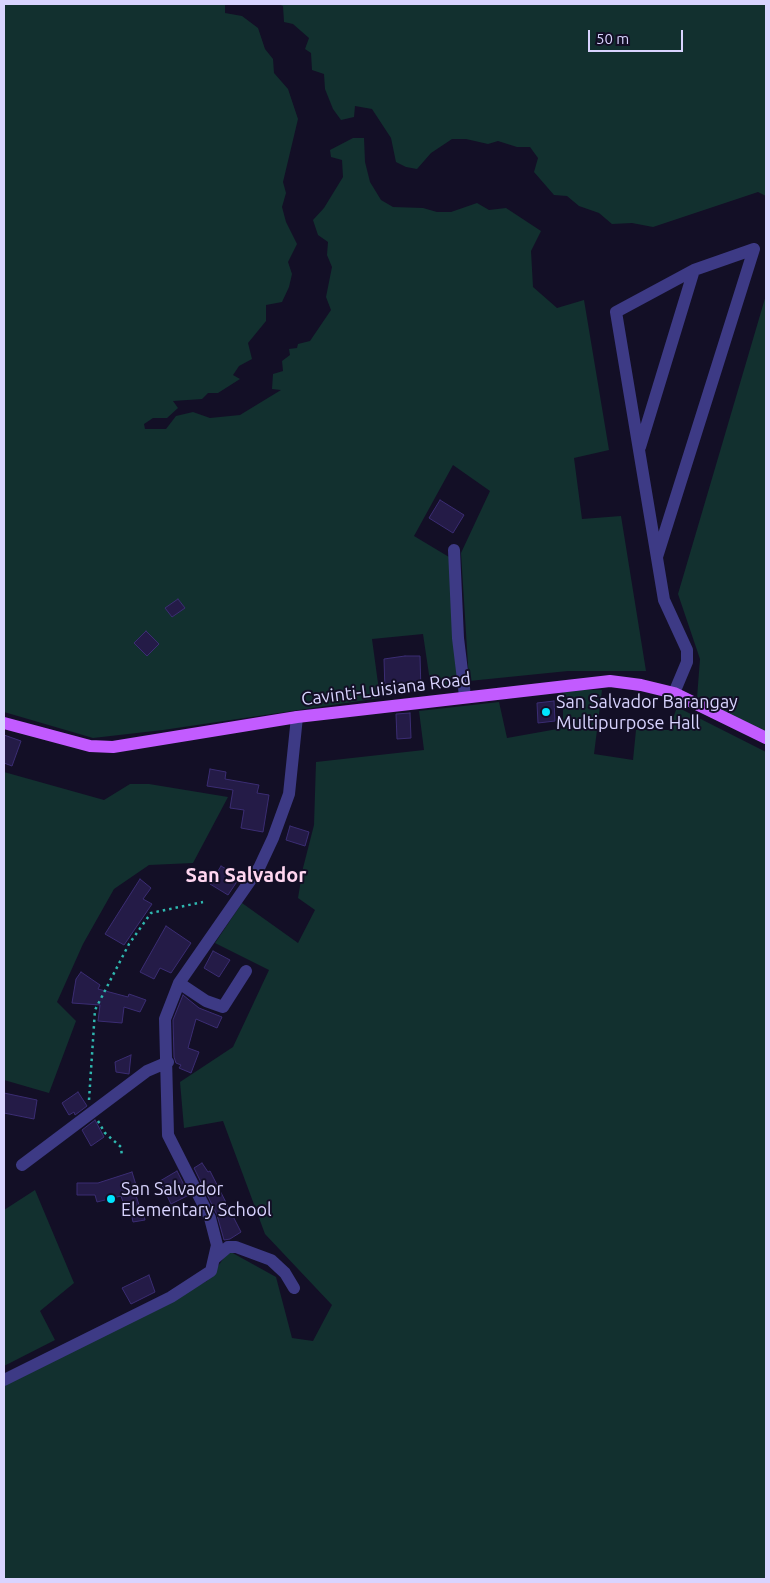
<!DOCTYPE html>
<style>
body{margin:0}
#map{position:relative;width:770px;height:1583px;overflow:hidden;background:#130f26;font-family:Ubuntu,sans-serif}
canvas{display:block}
.frame{position:absolute;inset:0;border:5px solid #d9d4ff;pointer-events:none}
.scale{position:absolute;left:588px;top:30px;width:95px;height:22px;box-sizing:border-box;border:2px solid #d9d4ff;border-top:0;padding-left:6px;font-size:15px;line-height:18px;white-space:nowrap;color:#d9d4ff;-webkit-text-stroke:4px #130f26;paint-order:stroke}
</style>
<div id="map">
<canvas width="770" height="1583"></canvas>
<div class="frame"></div>
<div class="scale">50 m</div>
</div>
<script>
const ctx = document.querySelector('canvas').getContext('2d');
ctx.lineJoin = 'round';
function paint(path, color) {
  ctx.fillStyle = color;
  ctx.fill(path, 'evenodd');
}
function toPath(rows) {
  const path = new Path2D();
  for (const r of rows) {
    path.moveTo(r[0], r[1]);
    for (let i = 2; i < r.length; i += 2) path.lineTo(r[i], r[i + 1]);
  }
  return path;
}
function stroke(path, color, width, dash) {
  ctx.strokeStyle = color;
  ctx.lineWidth = width;
  ctx.lineCap = dash ? 'butt' : 'round';
  ctx.setLineDash(dash || []);
  ctx.stroke(path);
}
function drawText(font, color, halo, rows, align = 'center') {
  ctx.font = font + ' Ubuntu,sans-serif';
  ctx.lineWidth = 4;
  ctx.setLineDash([]);
  ctx.textBaseline = 'middle';
  ctx.strokeStyle = halo;
  ctx.fillStyle = color;
  for (const [text, x, y, turn = 0] of rows) {
    ctx.save();
    ctx.translate(x, y);
    ctx.rotate((+turn || 0) * Math.PI / 180);
    ctx.textAlign = isNaN(turn) ? turn : align;
    if (halo) ctx.strokeText(text, 0, 0);
    ctx.fillText(text, 0, 0);
    ctx.restore();
  }
}
paint(toPath([
 [4,4,225,4,225,13,242,16,258,28,265,49,273,59,274,73,288,89,298,119,283,182,286,193,282,207,286,222,297,244,288,262,292,274,289,287,282,302,266,305,266,321,248,343,252,359,239,366,233,375,240,379,218,393,208,393,202,399,173,401,178,408,167,418,153,418,144,424,145,429,166,429,176,416,193,412,210,418,240,415,281,390,272,389,273,374,283,371,282,361,290,355,289,349,297,348,298,344,310,341,331,310,326,297,332,267,327,255,328,242,318,235,313,220,324,208,343,177,342,160,331,157,330,150,353,138,364,138,365,162,370,182,381,200,393,207,423,208,437,212,451,212,477,203,489,210,506,208,541,231,531,251,533,287,557,308,584,300,609,450,574,458,582,519,621,516,646,671,568,671,469,681,461,553,490,491,453,465,414,536,449,557,458,686,431,688,423,634,372,639,380,698,163,730,93,738,4,712],
 [278,4,766,4,766,196,758,192,653,227,632,223,612,224,599,213,579,206,567,196,554,195,534,172,538,158,530,147,517,147,498,141,488,144,466,139,452,139,431,153,417,169,406,167,396,162,391,138,372,109,355,106,354,117,341,120,333,109,325,89,324,74,312,70,311,53,305,49,309,38,293,24,284,22,283,6],
 [766,295,766,734,697,698,700,659,678,594],
 [563,690,602,690,594,754,633,760,636,730,669,730,677,707,766,752,766,1579,4,1579,4,1384,207,1281,229,1251,276,1277,292,1338,313,1341,332,1305,265,1234,223,1121,184,1128,180,1082,233,1047,269,970,215,943,242,903,298,943,315,910,298,898,303,868,314,825,316,762,424,750,419,711,499,702,507,738,563,728],
 [4,772,104,800,130,784,149,784,228,797,193,863,149,865,114,889,83,944,57,1002,76,1021,49,1093,4,1080],
 [35,1190,74,1283,40,1311,55,1340,4,1366,4,1210]
]), '#12302f');
const building = toPath([
 [440,500,464,515,453,533,429,518,440,500],
 [178,599,185,608,172,617,165,608,178,599],
 [146,631,159,644,147,656,134,643,146,631],
 [405,656,420,656,421,691,385,691,384,659,405,656],
 [554,701,555,721,538,723,537,703,554,701],
 [410,713,411,738,397,739,396,714,410,713],
 [4,735,21,741,12,766,4,763,4,735],
 [210,769,226,772,225,779,259,785,257,793,269,795,263,832,241,828,244,810,230,808,233,790,207,786,210,769],
 [290,826,309,832,305,846,286,840,290,826],
 [221,866,240,877,228,895,210,884,221,866],
 [140,879,151,888,143,899,152,904,124,945,105,934,140,879],
 [166,926,191,943,171,973,160,968,154,979,140,972,166,926],
 [213,951,230,960,219,977,204,968,213,951],
 [81,972,100,985,98,989,128,997,129,994,146,1000,140,1012,124,1007,122,1023,98,1021,100,1005,72,1003,76,979,81,972],
 [183,995,199,1008,222,1017,217,1028,196,1019,188,1048,199,1052,191,1073,179,1068,181,1065,176,1063,174,1057,173,1020,183,995],
 [131,1055,129,1074,116,1072,115,1062,131,1055],
 [78,1092,87,1106,75,1115,74,1112,69,1115,62,1103,78,1092],
 [4,1093,37,1100,34,1119,4,1113,4,1093],
 [95,1120,104,1137,91,1146,82,1130,95,1120],
 [202,1163,208,1172,210,1171,241,1232,230,1239,224,1240,217,1215,194,1168,202,1163],
 [177,1171,189,1195,171,1204,160,1181,177,1171],
 [132,1172,136,1185,133,1186,139,1205,142,1205,145,1220,133,1222,129,1204,124,1205,121,1196,97,1202,95,1195,77,1195,77,1183,98,1183,132,1172],
 [149,1275,155,1292,131,1304,122,1288,149,1275]
]);
paint(building, '#241b47');
stroke(building, '#3b2d73', 1);
stroke(toPath([
 [89,1100,95,1010,129,944,151,913,203,902],
 [98,1121,105,1133,121,1147,122,1157]
]), '#2fb8b0', 2.5, [2.5, 4]);
stroke(toPath([
 [640,447,694,270],
 [454,550,458,638,465,696],
 [657,557,754,249],
 [674,693,687,662,687,650,664,600,616,312,694,270,754,249],
 [179,983,206,1001,223,1007,246,971],
 [22,1165,147,1071,168,1062],
 [214,1259,228,1247,236,1247,271,1260,285,1273,294,1288],
 [4,1380,171,1297,211,1271,217,1245,210,1218,168,1135,165,1019,179,983,259,868,273,838,289,794,297,717]
]), '#3d3a85', 12);
stroke(toPath([
 [4,723,90,746,113,747,297,717,610,681,641,685,674,693,766,738]
]), '#c25bff', 12);
for (const [x, y, r, color] of [
 [546,712,5,"#00e5ff"],
 [111,1199,5,"#00e5ff"]
]) {
  const dot = new Path2D();
  dot.arc(x, y, r, 0, 2 * Math.PI);
  ctx.fillStyle = color;
  ctx.fill(dot);
  stroke(dot, '#130f26', 2);
}
drawText('18px', '#d9d4ff', '#130f26', [
 ["Cavinti-Luisiana Road",386,689,-7]
]);
drawText('18px', '#d9d4ff', '#130f26', [
 ["San Salvador Barangay",556,702],
 ["Multipurpose Hall",556,723],
 ["San Salvador",121,1189],
 ["Elementary School",121,1210]
], 'left');
drawText('bold 20px', '#ffd6f0', '#130f26', [
 ["San Salvador",246,875]
]);
</script>
